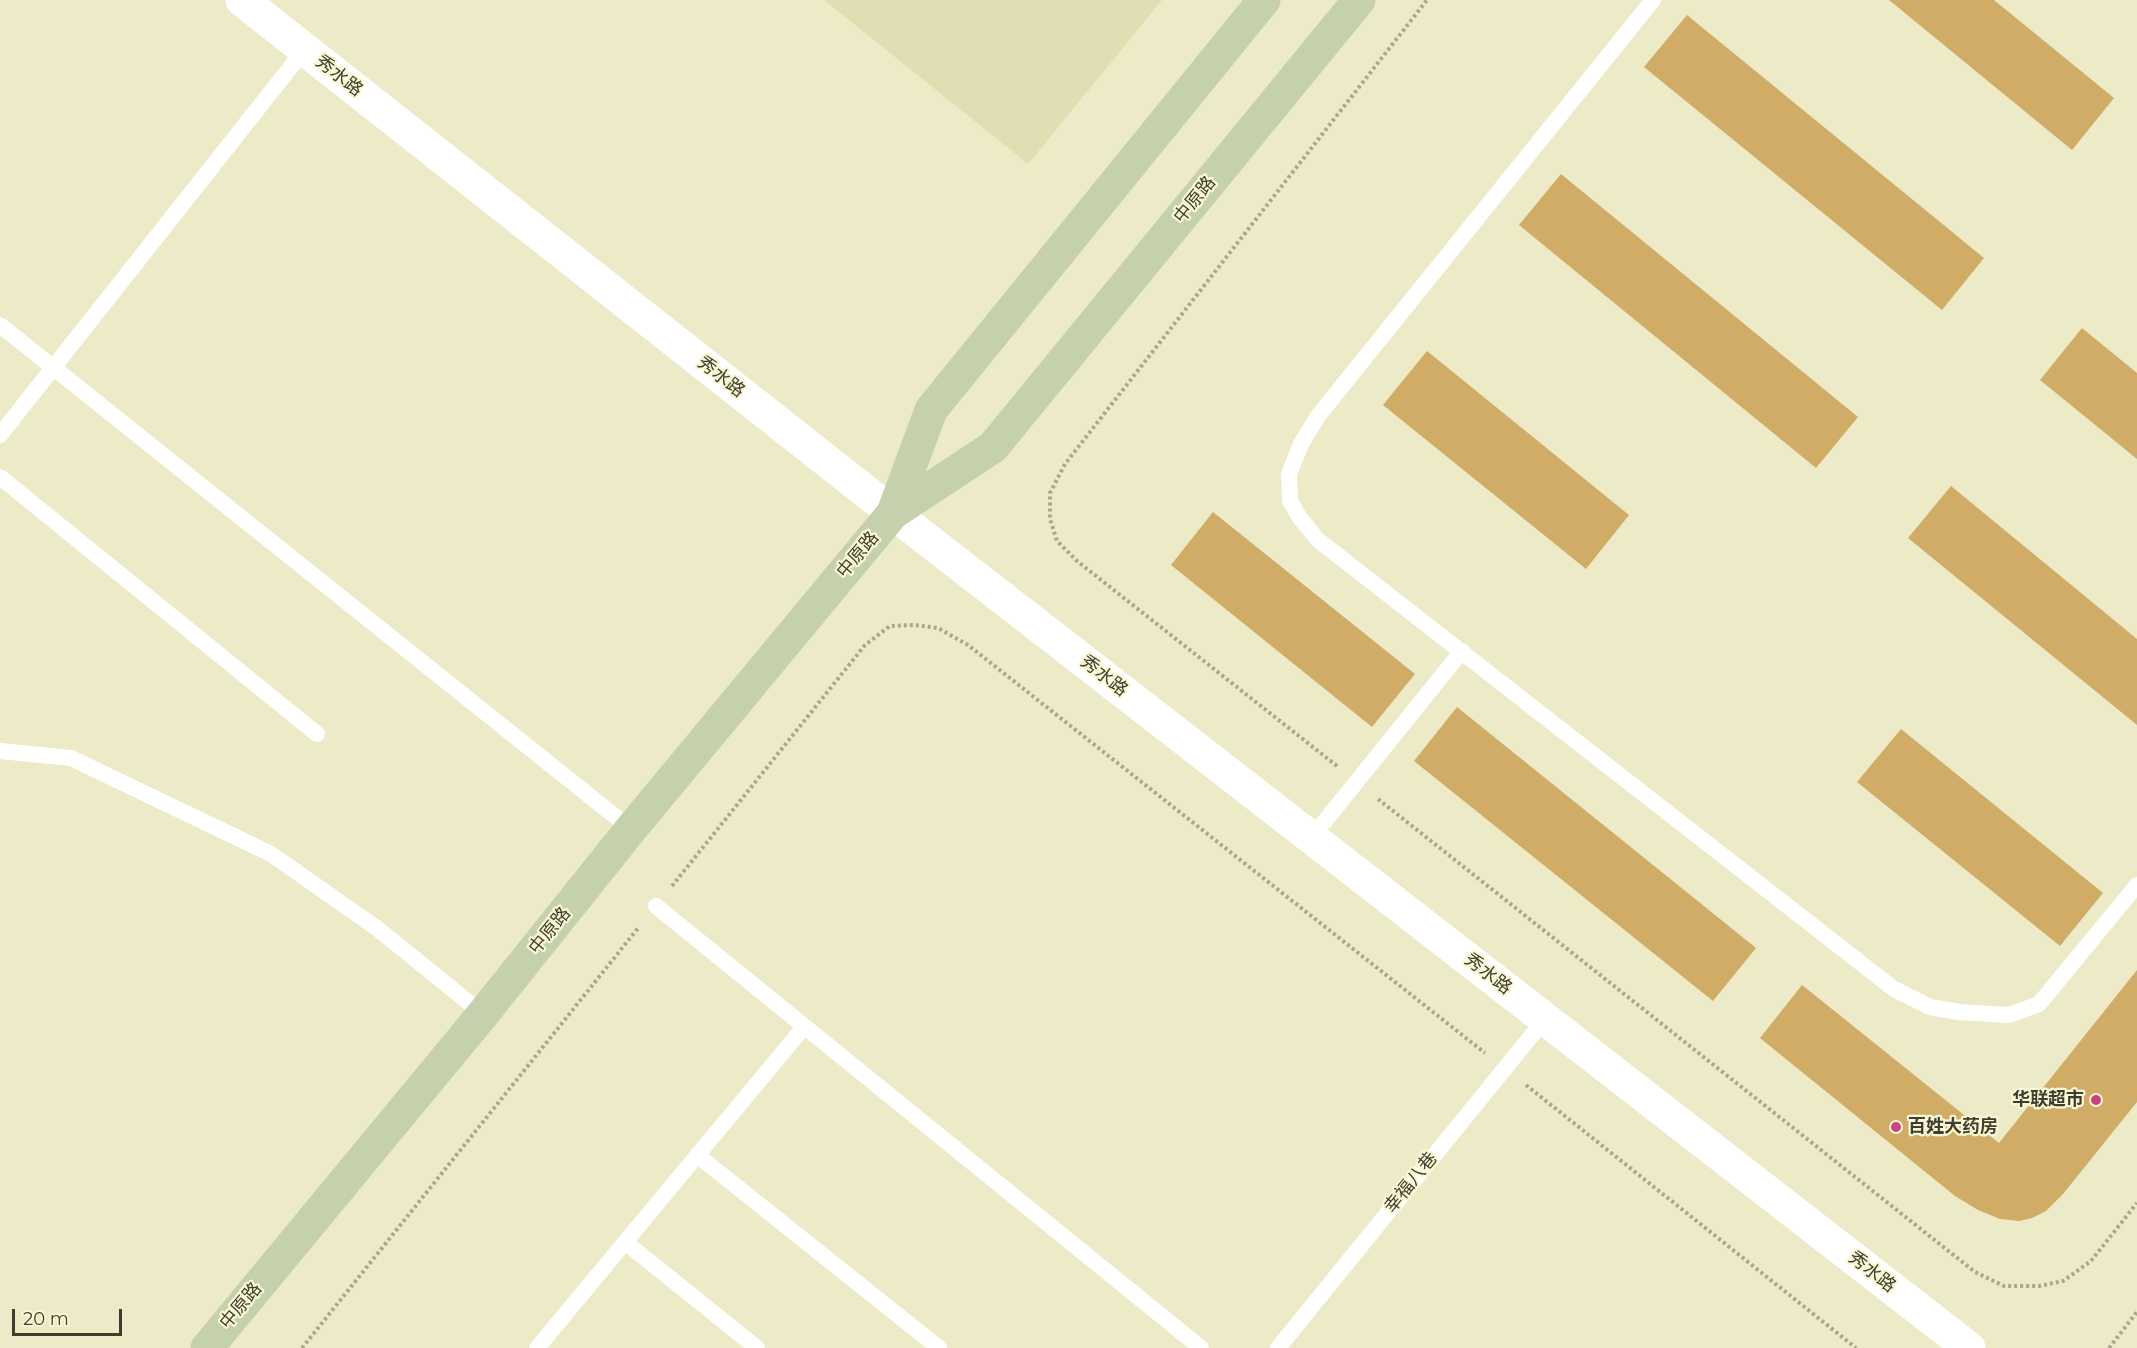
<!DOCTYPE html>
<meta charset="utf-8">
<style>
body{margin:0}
#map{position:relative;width:2137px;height:1348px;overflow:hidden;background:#eceac7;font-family:Montserrat,sans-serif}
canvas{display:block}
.scale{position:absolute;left:12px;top:1309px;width:110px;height:27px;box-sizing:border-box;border:3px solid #3e3d2f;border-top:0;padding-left:8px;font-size:18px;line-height:21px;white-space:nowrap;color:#3e3d2f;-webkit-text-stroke:4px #faf8d4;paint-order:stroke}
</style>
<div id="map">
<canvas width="2137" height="1348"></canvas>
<div class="scale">20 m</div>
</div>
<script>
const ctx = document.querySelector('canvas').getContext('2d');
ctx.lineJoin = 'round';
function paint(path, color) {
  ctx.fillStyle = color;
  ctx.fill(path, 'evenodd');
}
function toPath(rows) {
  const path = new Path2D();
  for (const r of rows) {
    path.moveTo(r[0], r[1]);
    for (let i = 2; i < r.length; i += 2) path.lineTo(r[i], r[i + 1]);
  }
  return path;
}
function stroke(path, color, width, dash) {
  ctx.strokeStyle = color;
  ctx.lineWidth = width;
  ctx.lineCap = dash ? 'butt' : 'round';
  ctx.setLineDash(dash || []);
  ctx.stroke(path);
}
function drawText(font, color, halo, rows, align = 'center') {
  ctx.font = font + ' Montserrat,"Noto Sans SC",sans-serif';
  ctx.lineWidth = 4.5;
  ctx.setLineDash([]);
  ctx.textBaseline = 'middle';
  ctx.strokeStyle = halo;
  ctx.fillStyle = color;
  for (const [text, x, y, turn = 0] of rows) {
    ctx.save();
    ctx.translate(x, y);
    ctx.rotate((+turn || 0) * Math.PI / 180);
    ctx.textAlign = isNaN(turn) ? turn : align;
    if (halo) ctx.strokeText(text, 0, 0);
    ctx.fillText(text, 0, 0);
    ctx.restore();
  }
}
paint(toPath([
 [824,0,1162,0,1028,164]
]), '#e1deb4');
paint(toPath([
 [1889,0,1994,0,2114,98,2072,150],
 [1687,15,1984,258,1942,310,1644,67],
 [1561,174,1858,417,1816,468,1519,225],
 [2082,328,2137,373,2137,459,2040,380],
 [1427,351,1629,515,1586,569,1383,405],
 [1951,486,2137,639,2137,725,1908,538],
 [1213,512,1415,674,1372,727,1171,565],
 [1457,707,1756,948,1713,1001,1414,761],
 [1901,729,2103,893,2060,946,1857,782],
 [2137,970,2137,1102,2063,1194,2046,1211,2032,1218,2019,1221,2000,1219,1978,1210,1955,1196,1760,1038,1802,985,1999,1143]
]), '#d0ac67');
stroke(toPath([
 [1337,766,1077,561,1057,541,1050,519,1050,493,1065,464,1427,0],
 [1378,799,1975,1272,2004,1286,2039,1286,2063,1281,2091,1261,2137,1203],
 [672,886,865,645,890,626,915,625,938,628,968,645,1485,1053],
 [1526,1085,1856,1348],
 [302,1348,639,927],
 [2109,1348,2137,1312]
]), '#a9a78c', 4, [3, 3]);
stroke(toPath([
 [1653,0,1318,416,1301,444,1289,474,1290,501,1300,518,1318,540,1894,989,1930,1007,1959,1012,2009,1015,2039,1004,2137,885],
 [0,325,631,829],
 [0,435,305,49],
 [0,477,317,734],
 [0,751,71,758,271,854,378,929,483,1014],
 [1312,837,1462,651],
 [656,906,1201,1348],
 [697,1155,939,1348],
 [625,1242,757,1348],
 [537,1348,804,1027],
 [1278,1348,1545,1019]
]), '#fff', 16);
stroke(toPath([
 [242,0,893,513,1969,1348]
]), '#fff', 33);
stroke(toPath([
 [893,513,931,410,1264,0],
 [207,1348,483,1014,631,829,893,513,993,447,1359,0]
]), '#c5d1ac', 33);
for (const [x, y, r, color] of [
 [2096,1100,6,"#ca427e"],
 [1896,1127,6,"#ca427e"]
]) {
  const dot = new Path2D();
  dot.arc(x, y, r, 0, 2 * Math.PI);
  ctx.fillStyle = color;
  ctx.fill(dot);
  stroke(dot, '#faf8d4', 2);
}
drawText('18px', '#3e3d2f', '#faf8d4', [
 ["秀水路",339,76,38],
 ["中原路",1195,200,-51],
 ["秀水路",721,377,38],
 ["中原路",858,555,-50],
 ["秀水路",1104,676,38],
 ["中原路",550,931,-51],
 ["秀水路",1488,974,38],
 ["幸福八巷",1411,1183,-51],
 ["秀水路",1872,1272,38],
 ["中原路",241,1306,-50]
]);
drawText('bold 18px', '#3e3d2f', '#faf8d4', [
 ["华联超市",2084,1100],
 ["百姓大药房",1908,1127,"left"]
], 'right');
</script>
